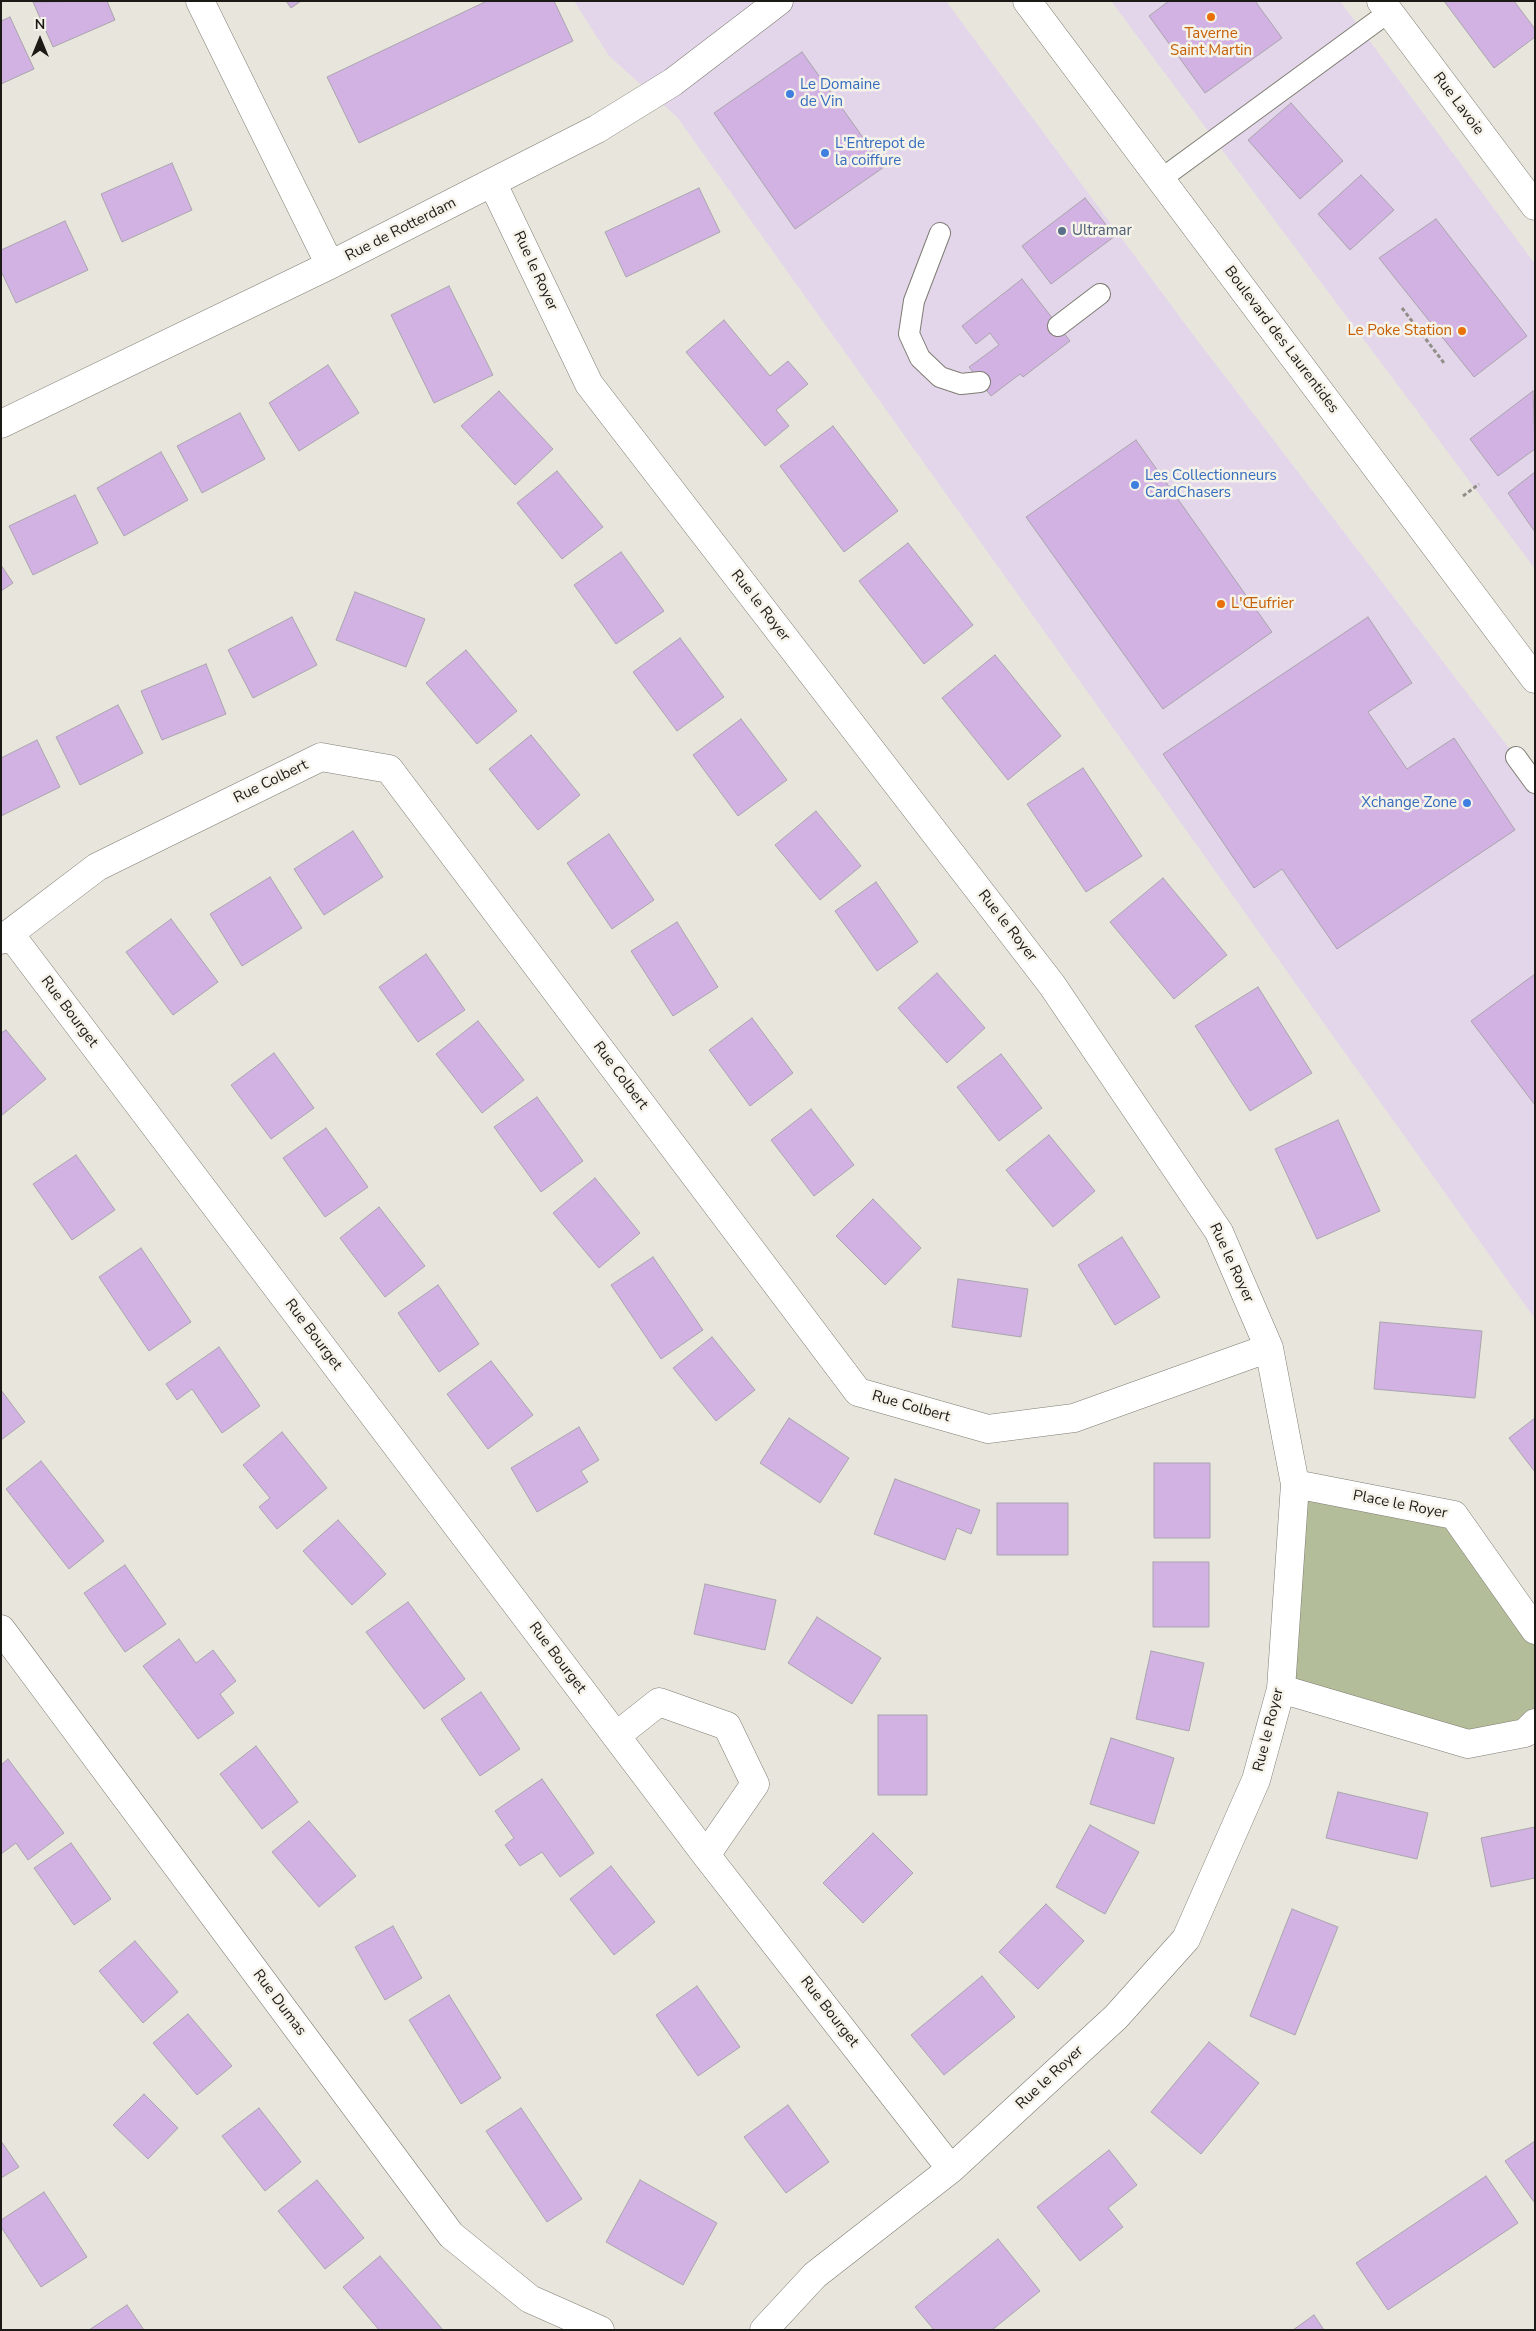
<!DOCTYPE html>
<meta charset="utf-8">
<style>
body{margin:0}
#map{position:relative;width:1536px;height:2331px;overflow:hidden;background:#e8e5dc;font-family:"Nunito Sans",sans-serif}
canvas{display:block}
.frame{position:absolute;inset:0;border:2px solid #1b1a16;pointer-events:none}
.north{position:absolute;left:15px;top:15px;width:50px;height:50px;-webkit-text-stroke:4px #f5f3e9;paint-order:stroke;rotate:0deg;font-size:14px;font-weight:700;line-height:20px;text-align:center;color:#1b1a16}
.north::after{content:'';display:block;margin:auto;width:18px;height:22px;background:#1b1a16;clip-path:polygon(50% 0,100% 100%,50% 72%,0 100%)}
</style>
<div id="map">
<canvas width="1536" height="2331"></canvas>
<div class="frame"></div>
<div class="north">N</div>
</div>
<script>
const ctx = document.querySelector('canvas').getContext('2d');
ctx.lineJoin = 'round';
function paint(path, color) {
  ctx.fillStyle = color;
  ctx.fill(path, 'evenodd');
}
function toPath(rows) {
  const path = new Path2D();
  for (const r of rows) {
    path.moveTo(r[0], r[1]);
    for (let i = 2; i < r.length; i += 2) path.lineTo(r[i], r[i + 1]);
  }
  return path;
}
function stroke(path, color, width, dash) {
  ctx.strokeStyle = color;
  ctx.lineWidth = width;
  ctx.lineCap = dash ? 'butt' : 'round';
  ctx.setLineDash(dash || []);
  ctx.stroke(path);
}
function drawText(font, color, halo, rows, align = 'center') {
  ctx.font = font + ' "Nunito Sans",sans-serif';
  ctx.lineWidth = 5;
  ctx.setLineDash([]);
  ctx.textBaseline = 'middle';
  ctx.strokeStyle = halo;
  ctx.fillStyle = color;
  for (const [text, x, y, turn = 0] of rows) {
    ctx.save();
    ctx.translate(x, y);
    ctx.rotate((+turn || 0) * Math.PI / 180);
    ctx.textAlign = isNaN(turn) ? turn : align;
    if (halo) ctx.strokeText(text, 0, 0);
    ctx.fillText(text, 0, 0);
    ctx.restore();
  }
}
paint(toPath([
 [574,1,946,1,1191,332,1535,782,1535,1319,677,117,609,56],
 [1111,1,1340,1,1535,264,1535,569]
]), '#e3d6ea');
paint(toPath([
 [1295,1484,1454,1515,1535,1630,1535,1723,1468,1744,1281,1689]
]), '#b4bd99');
const building = toPath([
 [107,1,115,20,53,47,33,2,107,1],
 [286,1,301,1,291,8,286,1],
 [487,1,554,1,573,41,359,143,327,77,487,1],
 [1169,1,1255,1,1282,38,1205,93,1149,16,1169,1],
 [1444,1,1514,1,1535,29,1535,37,1494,68,1444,1],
 [10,17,34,69,1,84,1,21,10,17],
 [802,52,884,167,795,229,714,113,802,52],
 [1291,103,1343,161,1300,199,1248,140,1291,103],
 [172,163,192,210,122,242,101,194,172,163],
 [1361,175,1394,210,1350,250,1318,214,1361,175],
 [699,188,720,232,626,277,605,232,699,188],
 [1085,198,1115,236,1051,284,1022,246,1085,198],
 [1436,219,1527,336,1474,377,1379,258,1436,219],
 [65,221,88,270,16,303,1,271,1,250,65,221],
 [1022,279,1070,341,1023,377,1020,374,991,396,969,367,999,345,990,333,976,344,962,326,1022,279],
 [449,286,493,375,434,403,391,315,449,286],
 [724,320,770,376,788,361,808,384,776,410,789,426,765,446,686,352,724,320],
 [328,365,359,413,299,451,269,403,328,365],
 [499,391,553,449,515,485,461,426,499,391],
 [1533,391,1535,449,1498,476,1470,439,1533,391],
 [240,413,265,459,202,493,177,446,240,413],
 [833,426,898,511,844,552,780,466,833,426],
 [1136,440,1272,632,1163,709,1026,517,1136,440],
 [161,452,188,500,124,536,97,488,161,452],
 [557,471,603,527,562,559,517,503,557,471],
 [1535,472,1535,532,1508,493,1535,472],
 [75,495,98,543,33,575,9,526,75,495],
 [908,543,973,625,924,664,859,581,908,543],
 [621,552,664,611,616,644,574,585,621,552],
 [1,565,13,583,1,591,1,565],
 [355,592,425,619,406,667,336,640,355,592],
 [292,617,317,665,253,698,228,650,292,617],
 [1368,617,1412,683,1368,712,1407,769,1454,738,1515,830,1337,949,1282,869,1254,888,1163,754,1368,617],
 [680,638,724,697,677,731,633,672,680,638],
 [466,650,517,711,477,744,426,683,466,650],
 [995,655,1061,736,1008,780,942,698,995,655],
 [206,664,226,714,162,740,141,691,206,664],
 [118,705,143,753,80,785,56,737,118,705],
 [741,719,787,780,738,816,693,755,741,719],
 [531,735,580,795,538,830,489,769,531,735],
 [37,740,60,787,1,816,1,758,37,740],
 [1083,768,1142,856,1086,892,1027,804,1083,768],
 [816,811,861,866,820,900,775,845,816,811],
 [353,831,383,877,324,915,294,869,353,831],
 [609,834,654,900,612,929,567,863,609,834],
 [270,877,302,928,242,966,210,914,270,877],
 [1163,878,1227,955,1174,999,1110,922,1163,878],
 [876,882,918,942,877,971,835,911,876,882],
 [171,919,218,982,173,1015,126,952,171,919],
 [677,922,718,987,673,1016,631,951,677,922],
 [426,954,465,1010,418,1042,379,987,426,954],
 [937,973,985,1028,947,1063,898,1008,937,973],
 [1535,974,1535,1105,1471,1021,1535,974],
 [1258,987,1312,1073,1250,1111,1195,1026,1258,987],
 [752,1018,793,1073,750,1106,709,1050,752,1018],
 [478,1021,524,1080,482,1113,436,1054,478,1021],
 [6,1030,46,1079,1,1116,1,1033,6,1030],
 [274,1053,314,1108,271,1139,231,1085,274,1053],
 [1001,1054,1042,1108,999,1141,957,1087,1001,1054],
 [537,1097,583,1161,541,1192,494,1127,537,1097],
 [811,1109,854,1165,814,1196,771,1140,811,1109],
 [1338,1120,1380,1211,1317,1239,1275,1149,1338,1120],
 [326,1128,368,1187,325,1217,283,1158,326,1128],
 [1049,1135,1095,1191,1053,1227,1006,1170,1049,1135],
 [76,1155,115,1210,72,1240,33,1184,76,1155],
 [595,1178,640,1233,599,1268,553,1213,595,1178],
 [873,1199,921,1248,885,1285,836,1236,873,1199],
 [379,1207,425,1266,385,1297,340,1238,379,1207],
 [1122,1237,1160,1297,1115,1325,1078,1265,1122,1237],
 [141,1248,191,1322,149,1351,99,1277,141,1248],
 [653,1257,703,1330,661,1359,611,1285,653,1257],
 [958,1279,1028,1289,1021,1337,952,1327,958,1279],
 [438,1285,479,1344,439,1372,398,1313,438,1285],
 [1380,1322,1482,1331,1475,1398,1374,1389,1380,1322],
 [712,1337,755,1390,716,1421,673,1368,712,1337],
 [219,1347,260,1406,222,1433,192,1389,177,1400,166,1384,219,1347],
 [491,1361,533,1415,488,1449,447,1394,491,1361],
 [1,1390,25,1422,1,1440,1,1390],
 [789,1418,849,1458,820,1503,760,1463,789,1418],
 [1535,1418,1535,1472,1509,1438,1535,1418],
 [579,1427,599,1460,581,1471,588,1482,537,1512,511,1468,579,1427],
 [282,1432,327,1488,277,1529,259,1507,270,1498,243,1465,282,1432],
 [41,1461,104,1541,69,1569,6,1489,41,1461],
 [1154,1463,1210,1463,1210,1538,1154,1538,1154,1463],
 [895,1479,980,1510,971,1534,957,1528,945,1560,874,1534,895,1479],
 [997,1503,1068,1503,1068,1555,997,1555,997,1503],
 [338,1520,386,1574,352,1605,303,1551,338,1520],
 [1153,1562,1209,1562,1209,1627,1153,1627,1153,1562],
 [125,1565,166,1624,125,1652,84,1593,125,1565],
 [705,1584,776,1600,765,1650,694,1634,705,1584],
 [408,1602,465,1679,424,1709,366,1632,408,1602],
 [817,1617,881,1658,852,1704,788,1663,817,1617],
 [179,1639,196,1663,213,1650,236,1681,220,1694,234,1713,198,1739,143,1666,179,1639],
 [1151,1651,1204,1663,1189,1731,1136,1719,1151,1651],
 [481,1692,520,1749,480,1776,441,1719,481,1692],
 [878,1715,927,1715,927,1795,878,1795,878,1715],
 [1111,1738,1174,1758,1154,1824,1090,1804,1111,1738],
 [256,1746,298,1802,262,1829,220,1774,256,1746],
 [8,1759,64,1833,28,1860,16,1843,1,1854,1,1765,8,1759],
 [542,1779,594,1853,560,1877,542,1852,520,1866,505,1845,514,1838,495,1811,542,1779],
 [1338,1792,1428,1813,1417,1859,1326,1838,1338,1792],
 [309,1821,356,1876,319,1907,272,1852,309,1821],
 [1090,1825,1139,1852,1105,1914,1056,1887,1090,1825],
 [1535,1827,1535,1878,1491,1887,1481,1838,1535,1827],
 [873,1833,913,1873,863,1923,823,1883,873,1833],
 [71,1843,111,1899,74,1925,34,1868,71,1843],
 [611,1866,655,1922,614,1955,570,1899,611,1866],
 [1046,1904,1084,1941,1038,1989,999,1952,1046,1904],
 [1292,1909,1338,1927,1295,2035,1250,2016,1292,1909],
 [393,1926,422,1978,385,2000,355,1947,393,1926],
 [135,1941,178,1992,143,2023,99,1971,135,1941],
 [982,1976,1015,2017,944,2075,911,2035,982,1976],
 [697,1986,740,2047,698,2076,656,2015,697,1986],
 [449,1995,501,2078,461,2104,409,2020,449,1995],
 [188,2014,232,2066,197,2095,153,2043,188,2014],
 [1209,2042,1259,2083,1201,2154,1151,2112,1209,2042],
 [144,2094,178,2128,148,2159,113,2125,144,2094],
 [788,2105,829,2162,786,2193,744,2137,788,2105],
 [259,2108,301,2162,265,2191,222,2136,259,2108],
 [521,2108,582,2199,547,2222,486,2131,521,2108],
 [1,2141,19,2167,1,2178,1,2141],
 [1535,2141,1535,2202,1534,2202,1505,2161,1535,2141],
 [1109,2150,1137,2185,1108,2208,1123,2227,1080,2261,1037,2207,1109,2150],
 [1486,2176,1518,2223,1388,2310,1356,2263,1486,2176],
 [317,2180,364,2238,325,2269,278,2211,317,2180],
 [640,2180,717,2223,683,2285,606,2242,640,2180],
 [44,2192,87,2257,41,2287,1,2227,1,2220,44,2192],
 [998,2239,1040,2291,992,2330,934,2330,915,2307,998,2239],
 [380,2256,443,2330,379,2330,343,2287,380,2256],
 [127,2305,144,2330,89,2330,127,2305],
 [1314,2315,1324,2330,1293,2330,1314,2315]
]);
paint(building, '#d1b2e2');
stroke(building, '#aaa5ad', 1);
const service = toPath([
 [1161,179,1389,12],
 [940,233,914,301,909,334,920,358,940,377,961,384,980,382],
 [1058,326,1100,294],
 [1516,757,1535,783]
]);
const minor = toPath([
 [200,1,330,265],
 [1381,1,1535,206],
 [493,184,589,384,1052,985,1219,1232,1269,1348,1295,1484,1281,1689,1256,1780,1186,1939,1116,2017,951,2169,815,2275,764,2330],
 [1,424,330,265,597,129,673,82,779,1],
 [10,934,706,1855,951,2169],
 [1,940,97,867,321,757,389,769,858,1392,988,1429,1074,1418,1269,1348],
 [1295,1484,1454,1515,1535,1630],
 [1,1629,451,2235,530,2299,600,2330],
 [1281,1689,1468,1744,1525,1733,1535,1723],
 [616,1736,659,1702,727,1726,755,1784,706,1855]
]);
const secondary = toPath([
 [1027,1,1535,679]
]);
stroke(service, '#7e7c73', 22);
stroke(minor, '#7e7c73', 29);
stroke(secondary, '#7e7c73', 29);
stroke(toPath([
 [1402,308,1444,363],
 [1463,496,1479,484]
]), '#908e87', 3, [4, 2.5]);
stroke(service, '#fff', 20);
stroke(minor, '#fff', 28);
stroke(secondary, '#fff', 28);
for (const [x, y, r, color] of [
 [1211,17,5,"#e8710a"],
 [790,94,5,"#3f7fe0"],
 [825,153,5,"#3f7fe0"],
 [1062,231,5,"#5c6f8a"],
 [1462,331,5,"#e8710a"],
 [1135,485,5,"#3f7fe0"],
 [1221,604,5,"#e8710a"],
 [1467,803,5,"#3f7fe0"]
]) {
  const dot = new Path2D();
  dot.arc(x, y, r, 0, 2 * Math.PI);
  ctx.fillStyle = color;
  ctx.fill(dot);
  stroke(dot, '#f5f3e9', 2);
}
drawText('15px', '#c56008', '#f5f3e9', [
 ["Taverne",1211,34],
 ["Saint Martin",1211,51],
 ["Le Poke Station",1452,331,"right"],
 ["L'Œufrier",1231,604,"left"]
]);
drawText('15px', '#366cbe', '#f5f3e9', [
 ["Le Domaine",800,85],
 ["de Vin",800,102],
 ["L'Entrepot de",835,144],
 ["la coiffure",835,161],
 ["Les Collectionneurs",1145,476],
 ["CardChasers",1145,493],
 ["Xchange Zone",1457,803,"right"]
], 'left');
drawText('15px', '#1b1a16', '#f5f3e9', [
 ["Rue Lavoie",1458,104,53],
 ["Rue de Rotterdam",401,230,-27],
 ["Rue le Royer",535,271,65],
 ["Boulevard des Laurentides",1281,340,53],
 ["Rue le Royer",760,606,52],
 ["Rue Colbert",271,782,-26],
 ["Rue le Royer",1007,926,52],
 ["Rue Bourget",69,1012,53],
 ["Rue Colbert",620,1076,53],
 ["Rue le Royer",1231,1263,65],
 ["Rue Bourget",313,1335,53],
 ["Rue Colbert",911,1407,16],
 ["Place le Royer",1400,1505,11],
 ["Rue Bourget",557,1658,53],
 ["Rue le Royer",1269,1730,-76],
 ["Rue Dumas",279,2003,53],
 ["Rue Bourget",829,2012,52],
 ["Rue le Royer",1050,2078,-43]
]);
drawText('15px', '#4e5e75', '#f5f3e9', [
 ["Ultramar",1072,231]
], 'left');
</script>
